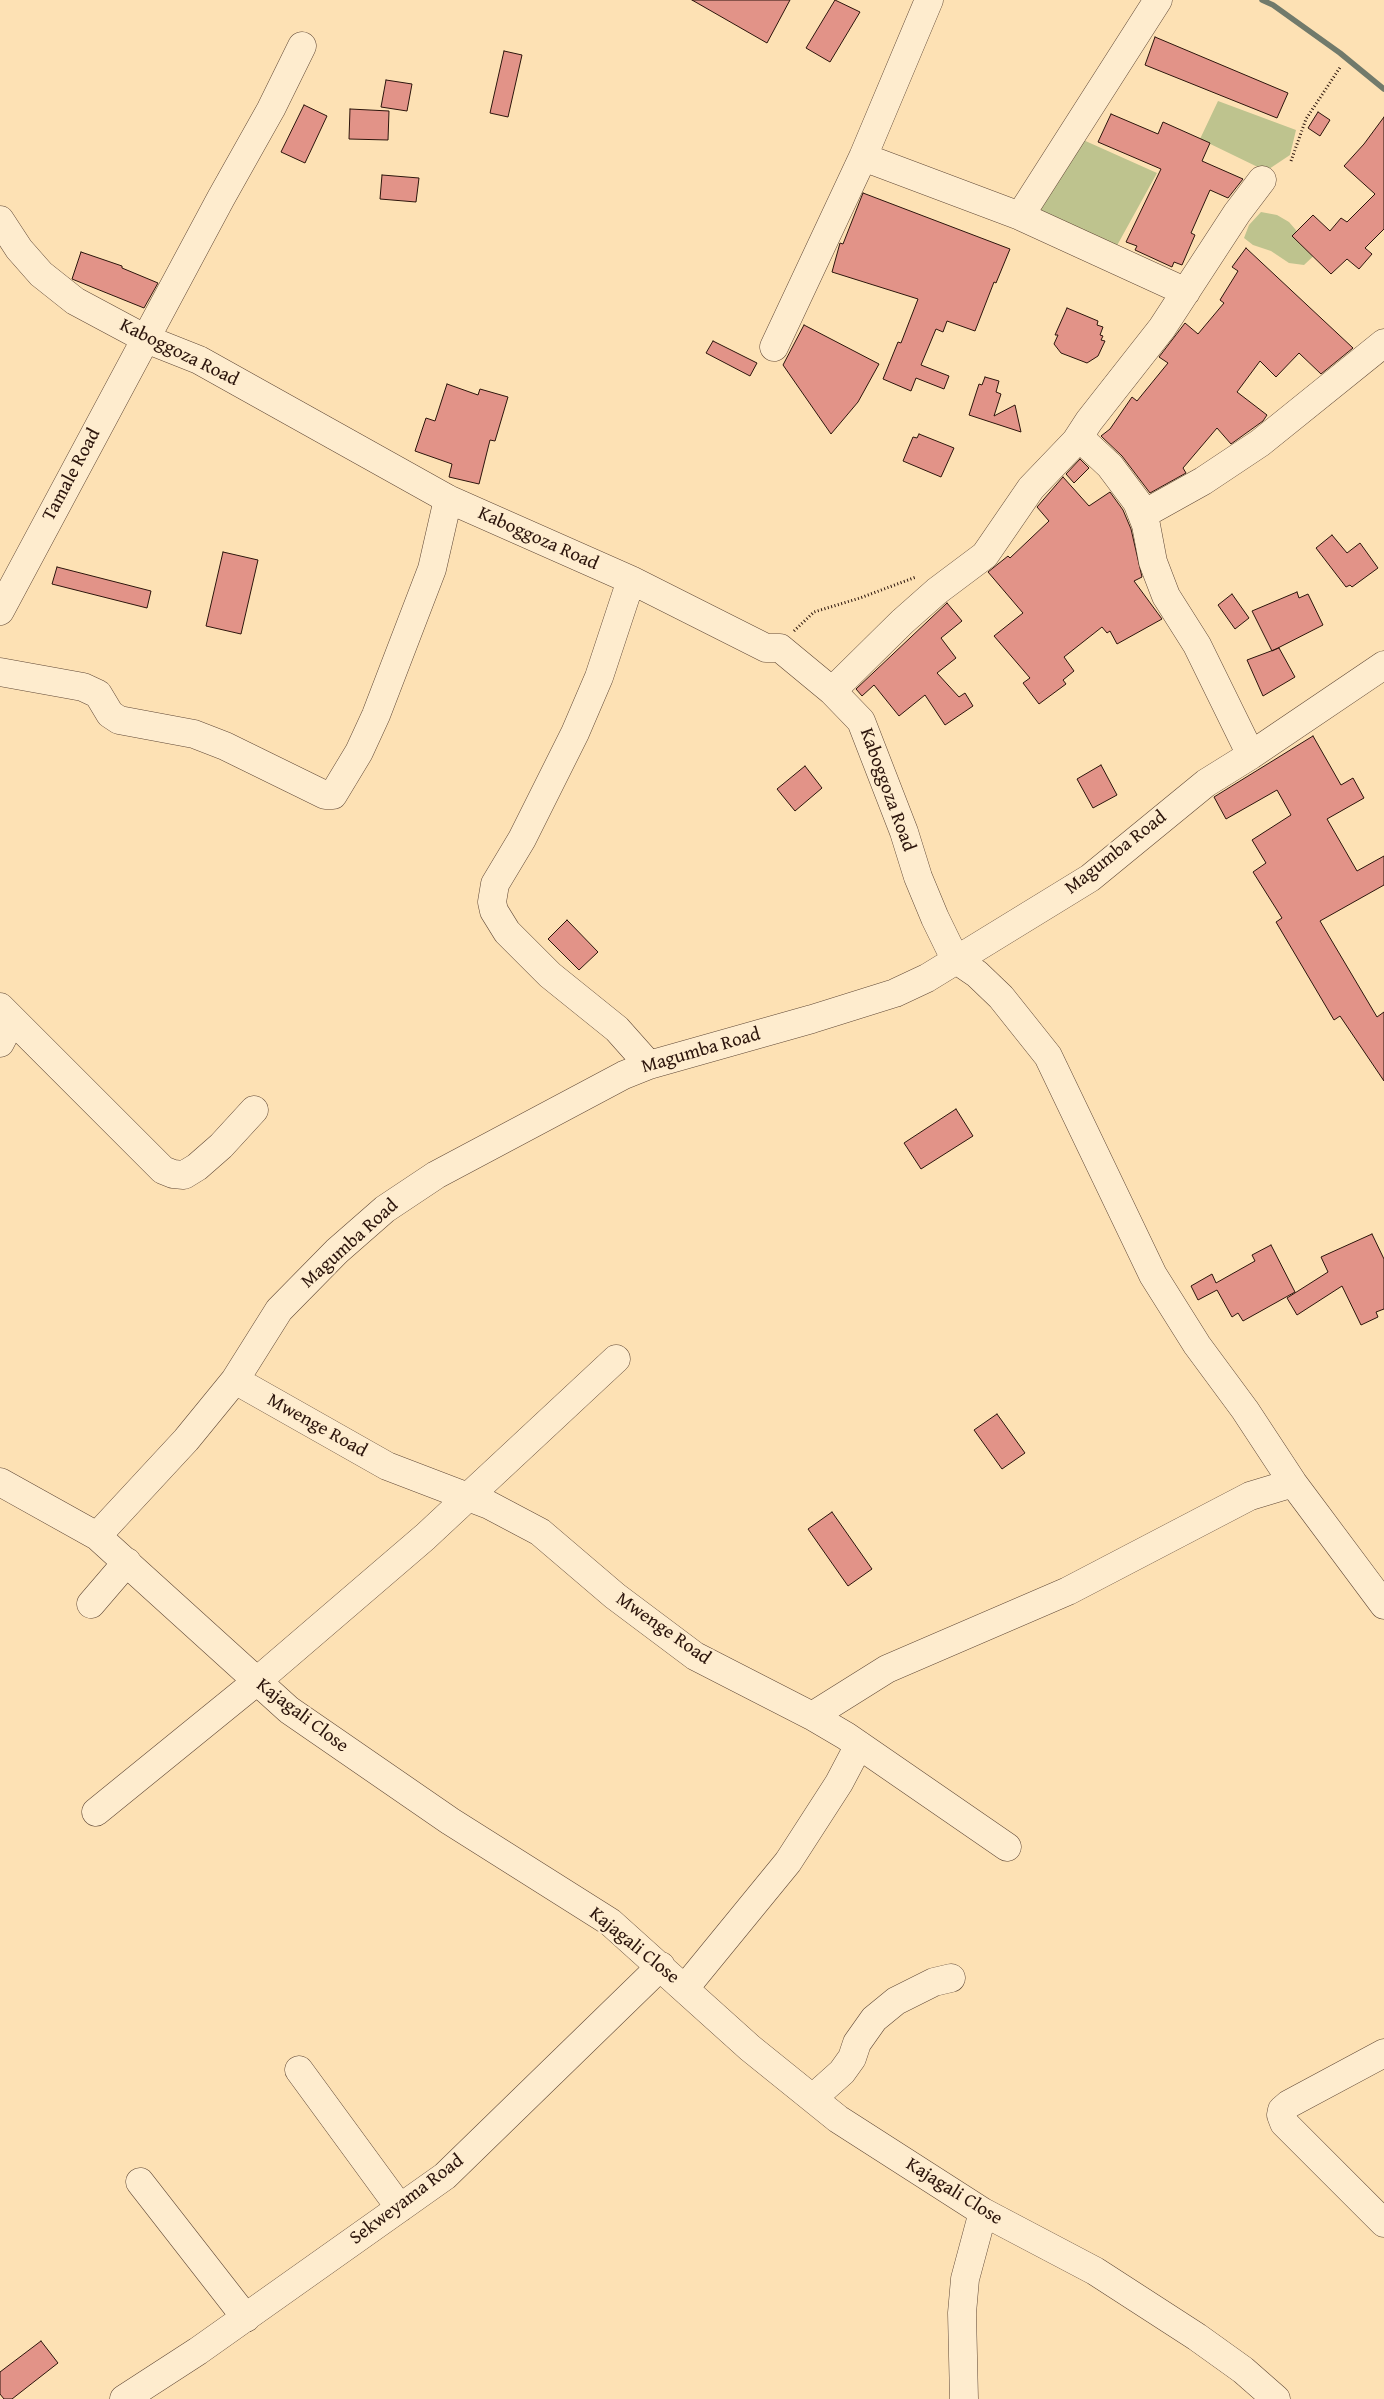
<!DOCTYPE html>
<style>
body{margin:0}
canvas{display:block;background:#fde1b4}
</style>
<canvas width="1384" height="2399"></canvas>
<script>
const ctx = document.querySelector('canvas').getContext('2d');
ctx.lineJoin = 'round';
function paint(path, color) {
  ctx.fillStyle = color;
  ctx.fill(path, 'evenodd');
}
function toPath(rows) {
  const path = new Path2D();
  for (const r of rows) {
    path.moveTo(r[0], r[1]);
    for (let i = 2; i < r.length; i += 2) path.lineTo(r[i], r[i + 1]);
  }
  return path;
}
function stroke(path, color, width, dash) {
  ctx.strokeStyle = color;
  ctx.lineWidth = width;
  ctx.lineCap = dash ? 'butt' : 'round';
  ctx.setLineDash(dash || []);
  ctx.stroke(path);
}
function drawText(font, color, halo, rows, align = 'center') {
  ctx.font = font + ' "Gentium Book Plus",serif';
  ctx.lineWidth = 4.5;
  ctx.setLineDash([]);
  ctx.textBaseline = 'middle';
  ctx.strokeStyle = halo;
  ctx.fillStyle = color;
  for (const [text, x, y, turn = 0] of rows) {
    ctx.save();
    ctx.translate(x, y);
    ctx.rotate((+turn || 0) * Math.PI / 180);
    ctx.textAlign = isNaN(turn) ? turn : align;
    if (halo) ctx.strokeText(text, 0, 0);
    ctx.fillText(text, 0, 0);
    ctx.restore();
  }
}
paint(toPath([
 [1218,101,1296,130,1290,155,1266,171,1200,139],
 [1081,139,1157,173,1114,251,1032,210],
 [1261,212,1277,215,1289,222,1301,236,1321,249,1304,265,1289,263,1271,251,1253,245,1244,238,1249,225]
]), '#bec38e');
stroke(toPath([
 [1262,0,1273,5,1340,53,1384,89]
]), '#717a6b', 5.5);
const building = toPath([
 [692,0,790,0,767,43,692,0],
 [835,0,860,12,830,62,806,48,835,0],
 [1155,37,1288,93,1277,118,1145,65,1155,37],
 [504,51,522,55,508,117,490,113,504,51],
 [386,80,412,84,407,111,381,107,386,80],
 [304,105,327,116,305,163,281,152,304,105],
 [350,109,389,111,388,140,349,139,350,109],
 [1318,112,1330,120,1320,136,1308,128,1318,112],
 [1111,114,1158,134,1163,122,1210,143,1202,161,1243,179,1228,198,1210,190,1191,233,1195,235,1182,265,1174,262,1172,267,1135,250,1137,246,1126,242,1161,169,1098,142,1111,114],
 [1384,117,1384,229,1365,248,1372,254,1359,269,1347,259,1331,274,1292,236,1313,215,1330,231,1341,218,1347,222,1375,194,1344,166,1364,144,1384,117],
 [382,175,419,178,416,202,380,199,382,175],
 [863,193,1010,249,996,283,994,282,975,331,947,321,943,332,936,329,921,365,949,376,944,389,916,378,911,391,883,379,898,342,901,343,918,299,832,272,840,243,843,244,863,193],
 [1246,248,1353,348,1321,374,1299,353,1276,377,1260,361,1237,392,1267,415,1263,421,1231,444,1217,428,1183,468,1186,473,1150,493,1122,456,1101,436,1110,429,1132,397,1137,401,1168,363,1159,357,1185,323,1198,334,1224,303,1220,300,1238,271,1232,267,1246,248],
 [81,252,122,266,122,268,158,283,144,308,72,279,81,252],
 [1067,308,1098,321,1097,325,1103,327,1100,335,1103,336,1101,340,1105,341,1098,356,1087,363,1061,353,1054,344,1058,335,1055,335,1067,308],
 [804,325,879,364,858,402,831,434,783,365,804,325],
 [713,341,757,363,750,376,706,353,713,341],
 [985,377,999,381,996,392,1001,394,994,416,1015,405,1021,432,969,415,979,384,982,385,985,377],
 [447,384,478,395,480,389,508,397,495,441,490,440,479,484,449,477,452,464,415,451,426,418,435,421,447,384],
 [919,434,954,448,941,477,903,461,913,437,917,438,919,434],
 [1080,459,1089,468,1074,483,1066,474,1080,459],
 [1063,477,1089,506,1110,492,1123,510,1131,529,1142,577,1134,581,1162,619,1117,644,1110,631,1107,633,1102,627,1064,657,1074,671,1063,680,1066,684,1039,704,1023,683,1030,678,994,636,1023,613,988,572,1008,556,1010,558,1049,521,1037,507,1063,477],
 [1332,535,1347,553,1360,543,1378,568,1352,587,1350,585,1346,587,1316,548,1332,535],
 [223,552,258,560,241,634,206,626,223,552],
 [57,567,151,591,147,608,52,584,57,567],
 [1297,592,1299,598,1308,594,1323,625,1272,651,1252,611,1297,592],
 [1232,594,1249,618,1235,629,1218,605,1232,594],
 [947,603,962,621,941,638,956,658,937,673,959,697,965,693,973,706,945,725,925,695,899,716,874,685,862,696,856,689,947,603],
 [1279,648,1295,677,1263,696,1247,660,1279,648],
 [1313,736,1341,785,1353,778,1364,798,1327,819,1357,871,1384,856,1384,885,1320,921,1377,1017,1384,1012,1384,1081,1340,1016,1334,1020,1276,922,1282,918,1253,872,1266,863,1252,840,1291,815,1277,790,1226,819,1214,797,1313,736],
 [1101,765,1117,795,1093,808,1077,779,1101,765],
 [805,766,822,788,795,811,777,789,805,766],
 [567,920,598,952,579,970,548,939,567,920],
 [956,1109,973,1136,921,1169,904,1143,956,1109],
 [1372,1234,1384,1259,1384,1309,1376,1312,1378,1317,1361,1325,1342,1286,1297,1315,1287,1298,1328,1272,1321,1257,1372,1234],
 [1271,1245,1295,1292,1243,1321,1238,1313,1232,1317,1217,1290,1198,1300,1191,1286,1212,1274,1216,1283,1255,1261,1252,1255,1271,1245],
 [997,1414,1025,1453,1002,1469,974,1430,997,1414],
 [832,1512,872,1569,848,1586,808,1529,832,1512],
 [41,2341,58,2363,12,2399,4,2399,0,2394,0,2372,41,2341]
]);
paint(building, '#e29388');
stroke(building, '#2c150c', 1);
const minor = toPath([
 [863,157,1020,216,1186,292],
 [1020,216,1158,0],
 [0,220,19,249,41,274,75,301,146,339,199,360,448,499,631,580,766,648,780,648,832,691,861,721,904,832,918,877,935,918,955,959,977,974,1001,997,1048,1056,1153,1275,1197,1345,1245,1410,1293,1483,1384,1605],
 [774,347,863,157,929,0],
 [1079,437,1110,466,1137,502,1146,525,1153,562,1166,596,1197,645,1251,755],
 [1142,515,1203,481,1260,443,1384,343],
 [631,580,599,677,575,733,522,839,495,884,492,902,494,911,507,932,550,975,617,1029,649,1065],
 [0,611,221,198,271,109,302,46],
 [0,672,83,687,98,694,110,714,119,720,194,734,225,746,325,795,333,795,359,752,376,715,432,569,448,499],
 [832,691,902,622,937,591,985,555,1031,488,1076,441,1089,421,1162,328,1237,213,1262,180],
 [0,1007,163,1170,173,1174,184,1175,197,1167,221,1146,254,1110],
 [0,1043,12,1020],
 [235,1380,387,1466,489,1505,540,1532,615,1596,695,1656,812,1716,846,1736,1007,1847],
 [0,1482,97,1536,289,1710,450,1821,610,1922,750,2048,838,2119,983,2212,1095,2271,1197,2337,1243,2370,1276,2399],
 [97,1536,186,1440,235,1380,279,1310,337,1251,385,1209,436,1175,624,1075,649,1065,812,1019,895,993,927,978,1090,878,1206,783,1251,755,1384,665],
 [91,1604,127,1562],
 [812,1716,887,1669,1068,1591,1250,1496,1293,1483],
 [96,1812,256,1682,425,1537,616,1359],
 [685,1988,788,1862,839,1783,859,1745],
 [1384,2053,1289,2104,1282,2110,1281,2115,1284,2123,1384,2223],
 [299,2070,400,2208],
 [813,2098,842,2072,852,2058,857,2043,874,2019,896,2001,934,1982,951,1978],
 [140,2182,246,2318],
 [124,2399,198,2351,445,2176,661,1966],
 [964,2399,962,2313,965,2279,983,2212]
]);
stroke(minor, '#604836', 29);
stroke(toPath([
 [1291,161,1306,119,1341,66],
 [794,631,814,612,860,598,916,577]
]), '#2c150c', 3, [1, 2.5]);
stroke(minor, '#feecce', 28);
drawText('19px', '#2c150c', '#feecce', [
 ["Kaboggoza Road",179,353,26],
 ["Tamale Road",72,475,-62],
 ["Kaboggoza Road",538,539,24],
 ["Kaboggoza Road",887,790,70],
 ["Magumba Road",1116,853,-38],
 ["Magumba Road",701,1051,-16],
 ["Magumba Road",350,1244,-42],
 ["Mwenge Road",317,1426,29],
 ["Mwenge Road",663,1629,35],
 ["Kajagali Close",302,1716,37],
 ["Kajagali Close",634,1946,39],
 ["Kajagali Close",954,2192,32],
 ["Sekweyama Road",407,2200,-37]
]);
</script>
